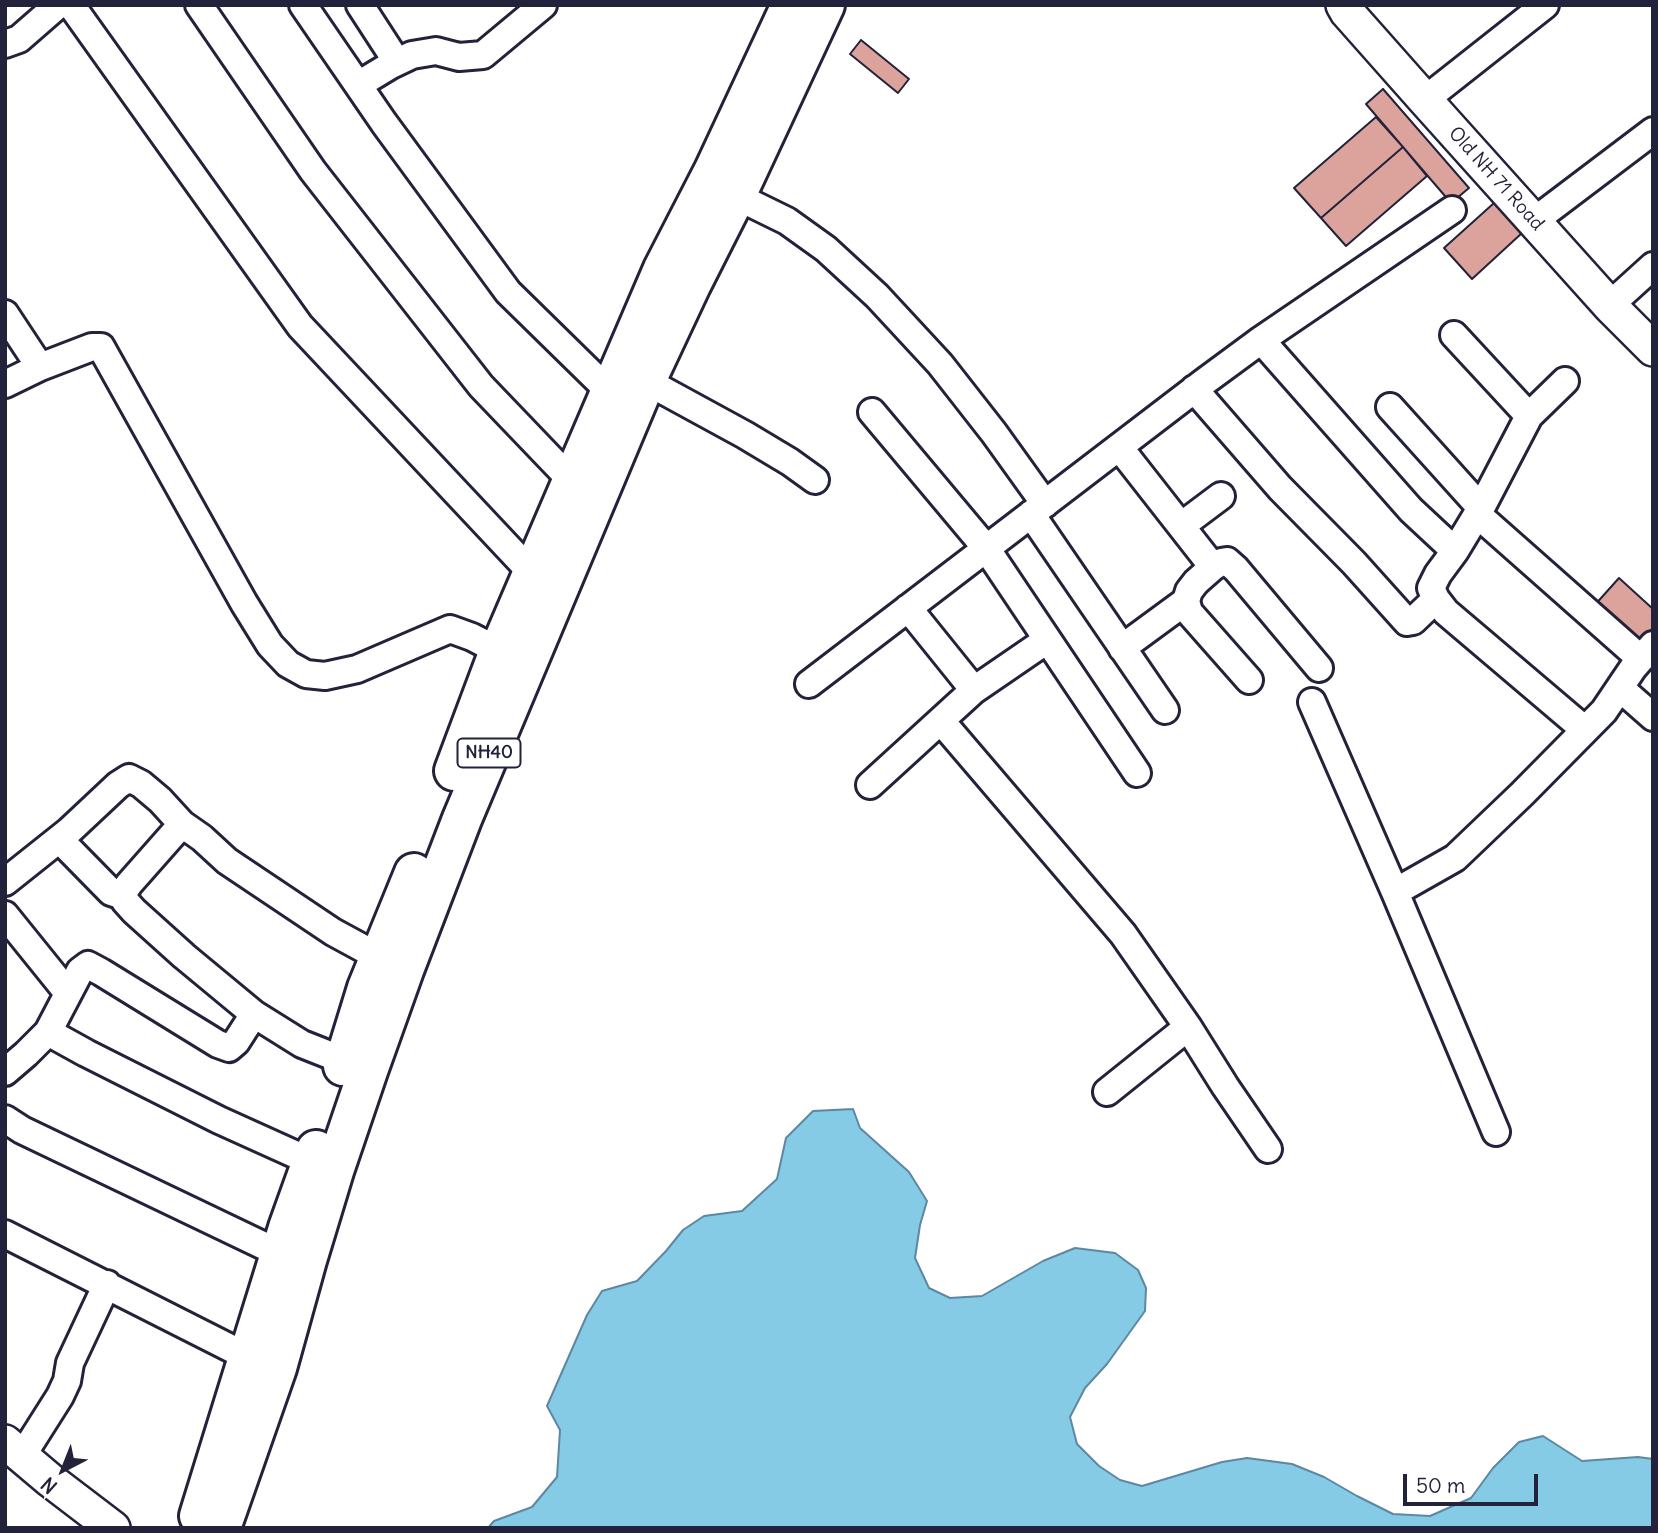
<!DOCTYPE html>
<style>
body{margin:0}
#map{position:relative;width:1658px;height:1533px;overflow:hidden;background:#fff;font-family:Delius,sans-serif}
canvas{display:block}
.frame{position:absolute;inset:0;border:7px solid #22223b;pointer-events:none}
.north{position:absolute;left:28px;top:1435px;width:70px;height:70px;-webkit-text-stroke:5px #fff;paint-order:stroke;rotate:222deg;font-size:19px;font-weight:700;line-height:28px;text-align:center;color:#22223b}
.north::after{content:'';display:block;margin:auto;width:24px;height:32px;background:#22223b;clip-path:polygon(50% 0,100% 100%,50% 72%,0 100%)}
.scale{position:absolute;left:1403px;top:1474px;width:135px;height:32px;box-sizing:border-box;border:4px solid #22223b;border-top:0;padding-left:9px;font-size:21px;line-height:24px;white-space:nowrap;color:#22223b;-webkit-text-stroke:5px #fff;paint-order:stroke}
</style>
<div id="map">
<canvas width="1658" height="1533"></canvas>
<div class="frame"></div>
<div class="north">N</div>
<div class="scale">50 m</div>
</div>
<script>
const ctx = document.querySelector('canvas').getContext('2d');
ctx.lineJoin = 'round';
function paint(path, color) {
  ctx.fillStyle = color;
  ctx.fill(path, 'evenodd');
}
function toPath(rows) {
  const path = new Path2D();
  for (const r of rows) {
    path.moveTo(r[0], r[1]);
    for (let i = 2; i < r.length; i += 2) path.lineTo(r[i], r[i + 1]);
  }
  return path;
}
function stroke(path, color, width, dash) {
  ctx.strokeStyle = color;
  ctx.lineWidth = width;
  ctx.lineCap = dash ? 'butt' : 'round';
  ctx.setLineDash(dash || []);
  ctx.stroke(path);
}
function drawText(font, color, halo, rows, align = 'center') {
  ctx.font = font + ' Delius,sans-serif';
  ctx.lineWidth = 7;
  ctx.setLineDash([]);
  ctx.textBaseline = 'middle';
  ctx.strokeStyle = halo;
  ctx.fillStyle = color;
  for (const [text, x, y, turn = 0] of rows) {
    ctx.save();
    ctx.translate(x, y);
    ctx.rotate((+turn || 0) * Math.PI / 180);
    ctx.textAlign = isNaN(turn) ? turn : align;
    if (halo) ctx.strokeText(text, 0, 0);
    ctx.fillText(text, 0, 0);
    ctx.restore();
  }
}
const water = toPath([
 [853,1109,860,1128,909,1172,927,1201,920,1225,915,1258,929,1288,950,1298,982,1296,1043,1261,1075,1248,1115,1253,1138,1270,1146,1288,1145,1311,1107,1364,1085,1388,1070,1417,1077,1444,1099,1466,1120,1480,1142,1486,1222,1462,1247,1458,1292,1464,1324,1477,1357,1496,1393,1514,1430,1516,1471,1498,1493,1468,1519,1442,1543,1436,1582,1461,1638,1457,1653,1459,1653,1528,488,1528,494,1521,532,1507,557,1477,560,1430,547,1406,587,1315,602,1291,637,1281,666,1251,683,1230,704,1216,742,1211,777,1179,786,1138,813,1111,853,1109]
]);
paint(water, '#85cbe6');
stroke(water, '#5d87a2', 2);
const building = toPath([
 [861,40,909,79,898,93,850,54,861,40],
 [1383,89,1469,188,1451,203,1366,104,1383,89],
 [1376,117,1403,147,1321,218,1294,188,1376,117],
 [1403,147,1427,176,1346,246,1321,218,1403,147],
 [1494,203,1522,233,1472,279,1444,248,1494,203],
 [1619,578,1653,609,1653,628,1635,647,1593,607,1619,578]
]);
paint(building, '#dca29c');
stroke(building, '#22223b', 2);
const minor = toPath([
 [71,5,300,326,532,573],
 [199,5,313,171,481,386,572,481],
 [303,5,384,123,508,292,609,391],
 [360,5,397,62],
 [5,44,19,39,58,5],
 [358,85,391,65,412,55,436,51,459,57,483,55,543,5],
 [1436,91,1545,5],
 [736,196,787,221,826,249,877,296,940,364,994,433,1045,504],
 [1546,212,1653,131],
 [1621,295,1653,266],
 [5,314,40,367,92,347,101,347,244,603,270,645,288,664,306,674,325,676,357,669,450,629,472,637,499,651],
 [1454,335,1529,416],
 [1261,340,1411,510,1455,551],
 [646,381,745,435,790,462,815,480],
 [1565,381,1529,416,1481,508,1455,551,1438,574,1431,588,1436,599,1446,612,1585,730],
 [5,384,40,367],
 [1194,389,1280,488,1354,563,1407,622,1413,621,1436,599],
 [1390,407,1481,508],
 [872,412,986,548,1137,773],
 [1119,447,1213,567,1221,562,1227,561,1236,569,1319,668],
 [1031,514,1165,710],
 [1477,514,1641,659],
 [1181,526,1221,496],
 [1213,567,1196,582,1189,591,1186,601,1189,612,1249,680],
 [908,608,974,690],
 [1122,648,1186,601],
 [809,684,1204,382,1261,340,1452,210],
 [1620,688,1653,717],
 [1312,702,1395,892],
 [941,721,1123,934,1188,1027,1225,1086,1268,1149],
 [870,785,974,690,1047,640],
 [182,824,129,884,123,893,123,896,125,901,134,911,184,956,254,1014,302,1044,345,1061],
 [59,839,111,892,123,896],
 [5,882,69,831,118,785,129,778,141,784,160,800,182,824,202,838,227,861,333,932,379,957],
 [5,915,68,993],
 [48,1032,86,1053,219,1120,312,1162],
 [5,1072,26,1054,48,1032,80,971,88,965,101,972,218,1044,229,1048,236,1042,254,1014],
 [1107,1092,1188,1027],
 [5,1119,22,1130,281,1254],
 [1496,1132,1395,892,1455,858,1522,794,1604,711,1633,668,1653,645],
 [5,1234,248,1357],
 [22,1456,60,1396,67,1381,70,1363,107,1284]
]);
const major = toPath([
 [1343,5,1347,12,1425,100,1610,306,1653,349],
 [5,1442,50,1480,113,1528]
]);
const highway = toPath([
 [454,771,499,651,663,269,714,170,791,5],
 [343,1066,367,988,414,873],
 [199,1516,288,1228,316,1150],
 [221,1528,277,1368,307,1260,334,1171,368,1071,404,970,462,819,646,381,691,285,736,196,825,5]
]);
stroke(minor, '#22223b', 32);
stroke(major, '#22223b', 38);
stroke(highway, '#22223b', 44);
stroke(minor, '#fff', 26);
stroke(major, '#fff', 33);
stroke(highway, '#fff', 38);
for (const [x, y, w] of [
 [489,753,63]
]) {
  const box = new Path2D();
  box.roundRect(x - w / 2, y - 14.5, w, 29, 5);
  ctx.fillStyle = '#fff';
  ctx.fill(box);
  stroke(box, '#22223b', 2);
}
drawText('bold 18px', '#22223b', null, [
 ["NH40",489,753]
]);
drawText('19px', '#22223b', '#fff', [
 ["Old NH 71 Road",1496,179,48]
]);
</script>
